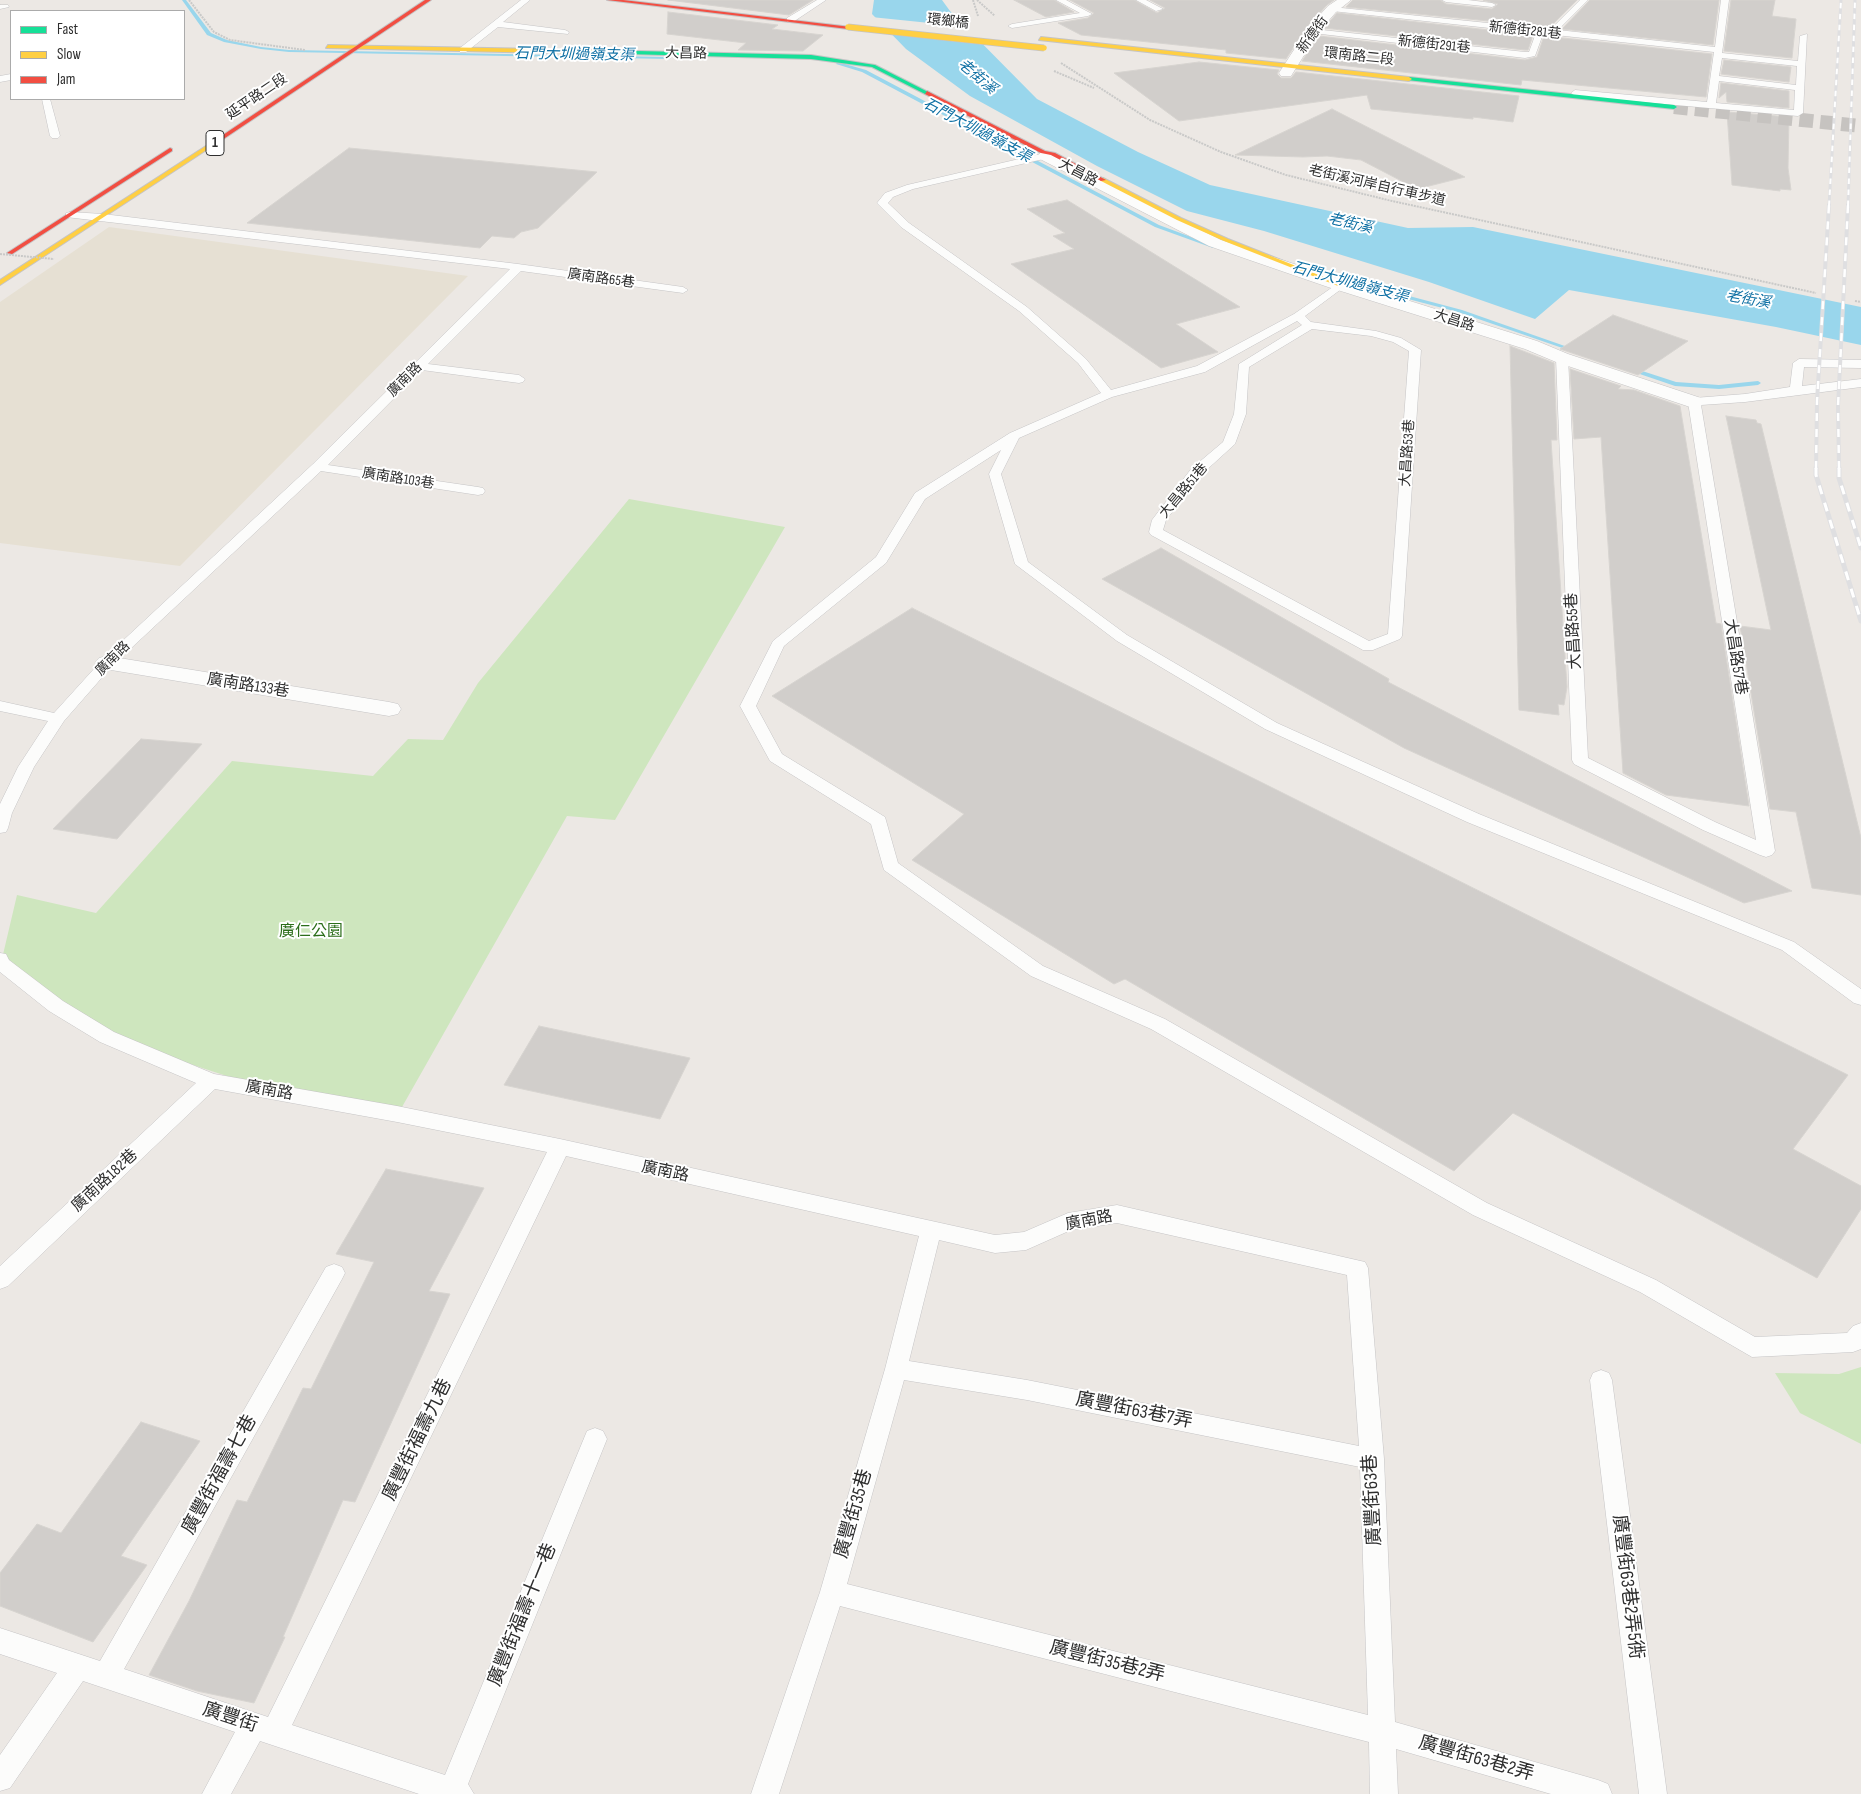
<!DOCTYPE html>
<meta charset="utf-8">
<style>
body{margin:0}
#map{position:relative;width:1861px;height:1794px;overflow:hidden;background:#ece8e4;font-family:"Sofia Sans Condensed",sans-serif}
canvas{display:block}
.legend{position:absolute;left:10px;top:10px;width:175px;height:90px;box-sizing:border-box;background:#fff;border:1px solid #ababab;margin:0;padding:6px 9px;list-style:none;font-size:15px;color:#2e2e2e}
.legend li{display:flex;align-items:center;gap:10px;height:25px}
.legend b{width:25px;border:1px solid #ababab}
</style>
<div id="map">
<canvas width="1861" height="1794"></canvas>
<ul class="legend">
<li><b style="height:6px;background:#16e098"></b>Fast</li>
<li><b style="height:6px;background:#ffcf43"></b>Slow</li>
<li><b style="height:6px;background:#f24e42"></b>Jam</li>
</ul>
</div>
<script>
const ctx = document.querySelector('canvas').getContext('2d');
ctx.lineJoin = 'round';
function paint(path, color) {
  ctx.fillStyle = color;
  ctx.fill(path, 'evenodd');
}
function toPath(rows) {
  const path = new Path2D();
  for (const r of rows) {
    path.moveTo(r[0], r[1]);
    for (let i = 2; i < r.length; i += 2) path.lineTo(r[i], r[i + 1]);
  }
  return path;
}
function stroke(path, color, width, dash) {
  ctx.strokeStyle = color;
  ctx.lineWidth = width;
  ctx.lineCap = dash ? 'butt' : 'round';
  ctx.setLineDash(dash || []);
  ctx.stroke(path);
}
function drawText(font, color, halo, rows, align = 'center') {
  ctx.font = font + ' "Sofia Sans Condensed","Noto Sans TC",sans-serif';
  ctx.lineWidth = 4;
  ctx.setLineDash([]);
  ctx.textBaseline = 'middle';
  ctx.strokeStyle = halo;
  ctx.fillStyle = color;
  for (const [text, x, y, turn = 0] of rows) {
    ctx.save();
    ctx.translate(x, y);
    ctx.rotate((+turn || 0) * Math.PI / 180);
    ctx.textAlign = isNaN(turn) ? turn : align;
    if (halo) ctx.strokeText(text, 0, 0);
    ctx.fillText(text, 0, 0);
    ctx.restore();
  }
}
paint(toPath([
 [109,227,468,276,180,566,0,543,0,302]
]), '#e6e0d3');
paint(toPath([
 [629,499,785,527,615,820,567,816,402,1107,279,1093,107,1037,1,963,17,895,96,913,232,761,373,776,408,739,443,740,478,683],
 [1861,1367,1861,1444,1800,1413,1775,1373,1839,1374]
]), '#cee6be');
paint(toPath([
 [874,0,942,0,950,11,1037,99,1138,152,1210,185,1408,228,1473,227,1861,307,1861,345,1776,327,1569,290,1535,319,1429,282,1264,231,1187,211,1097,166,970,96,906,49,872,14]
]), '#99d6ec');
paint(toPath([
 [871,17,969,27,987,45,888,34]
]), '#ece8e4');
paint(toPath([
 [182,0,186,0,211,33,227,40,261,47,289,50,669,57,671,58,669,59,289,52,261,49,224,42,207,35,182,0],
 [838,62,866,70,1159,225,1218,247,1213,248,1155,227,862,72,836,64,838,62],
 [1345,279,1462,310,1579,351,1574,352,1458,312,1343,282,1342,281,1345,279],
 [1630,367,1676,382,1719,385,1758,381,1761,383,1758,385,1719,389,1675,386,1628,370,1627,369,1630,367]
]), '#99d6ec');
const building = toPath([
 [668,0,813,0,789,15,668,0],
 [1014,0,1054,0,1074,12,1046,17,1014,0],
 [1070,0,1134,0,1157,13,1165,8,1150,0,1334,0,1327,5,1307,27,1286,59,1226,53,1226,50,1081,35,1058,23,1088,18,1094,13,1070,0],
 [1353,0,1440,0,1446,4,1492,9,1498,4,1483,0,1577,0,1550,27,1346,7,1353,0],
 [1590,0,1719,0,1713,45,1562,29,1590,0],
 [1731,0,1775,0,1772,16,1796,19,1792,58,1724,51,1731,0],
 [668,12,778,25,772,29,823,35,803,51,738,50,746,43,667,34,668,12],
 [1337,13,1533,35,1528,50,1525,50,1324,28,1337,13],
 [1319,36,1525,60,1537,57,1544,36,1712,54,1706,97,1522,80,1521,85,1302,61,1319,36],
 [1724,60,1791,67,1789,82,1721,74,1724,60],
 [1199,62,1279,70,1277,74,1281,78,1291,78,1296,72,1519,96,1513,122,1473,117,1473,119,1371,109,1367,95,1179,121,1114,73,1199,62],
 [1721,83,1789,91,1789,108,1727,102,1726,92,1719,98,1721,83],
 [1332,109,1465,177,1417,189,1361,160,1327,156,1303,157,1235,155,1332,109],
 [1727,112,1789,117,1788,168,1791,190,1780,189,1780,191,1732,185,1727,112],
 [349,148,597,172,538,228,521,232,514,238,492,236,480,248,247,223,349,148],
 [1067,200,1240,307,1176,324,1218,352,1161,368,1011,264,1074,249,1053,236,1065,233,1027,209,1067,200],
 [1613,315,1688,341,1638,375,1560,349,1613,315],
 [1510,346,1554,363,1557,440,1551,440,1567,687,1564,705,1558,704,1559,715,1519,710,1510,346],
 [1570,369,1621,386,1618,389,1634,390,1680,406,1716,623,1721,624,1749,806,1666,795,1623,773,1601,437,1574,439,1570,369],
 [1726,416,1756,420,1757,423,1761,424,1861,838,1861,895,1812,888,1796,812,1770,809,1740,626,1771,630,1726,416],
 [1161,548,1389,679,1388,682,1792,891,1744,903,1404,748,1102,579,1161,548],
 [912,608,1848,1075,1793,1149,1861,1186,1861,1209,1817,1278,1513,1113,1454,1171,1125,979,1114,984,912,860,964,814,772,696,912,608],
 [141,739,202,744,117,839,53,829,141,739],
 [539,1026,690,1058,660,1119,504,1085,539,1026],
 [386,1169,484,1188,429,1291,450,1294,355,1502,343,1500,283,1637,285,1637,254,1703,197,1691,149,1675,189,1601,237,1500,247,1502,303,1388,311,1389,374,1262,336,1254,386,1169],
 [141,1422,200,1441,121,1556,147,1565,93,1642,0,1606,0,1573,37,1524,61,1533,141,1422]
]);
paint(building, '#d1cecb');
stroke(building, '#d7d4d0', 1);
stroke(toPath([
 [1674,107,1861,126]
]), '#c6c3c0', 14, [14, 7]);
const lane = toPath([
 [521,0,530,0,503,22,565,30,569,32,568,34,498,27,466,52,460,52,460,48,521,0],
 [817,0,826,0,793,22,787,22,787,18,817,0],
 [1056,0,1066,0,1092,14,1088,16,1012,28,1008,26,1012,24,1080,13,1056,0],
 [1136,0,1146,0,1163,9,1156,11,1136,0],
 [1442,0,1468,0,1492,3,1496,5,1492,7,1446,2,1442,0],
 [1580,0,1588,0,1558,30,1715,47,1721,0,1729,0,1722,53,1798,61,1800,36,1807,34,1803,113,1798,116,1575,96,1571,93,1575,90,1707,102,1714,52,1546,34,1543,34,1535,56,1525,58,1313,33,1309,31,1313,29,1525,52,1529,52,1536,33,1332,11,1328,9,1332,7,1546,29,1551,29,1580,0],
 [1722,58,1797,66,1796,85,1719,76,1722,58],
 [1719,81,1795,90,1794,110,1716,103,1719,81],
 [0,5,8,5,9,7,0,9,0,5],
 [11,74,11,80,0,82,0,76,11,74],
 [42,99,50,99,60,136,58,138,52,138,50,136,42,99],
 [1045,153,1048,154,1048,158,913,189,893,197,888,203,909,223,1027,307,1086,359,1111,390,1197,366,1294,314,1340,282,1345,285,1344,287,1305,316,1311,322,1376,331,1401,338,1421,350,1402,636,1400,639,1373,650,1363,650,1151,535,1149,532,1152,520,1191,469,1223,442,1234,414,1239,364,1302,325,1297,321,1205,372,1112,397,1019,438,1001,474,1028,562,1127,635,1277,723,1479,814,1794,942,1861,989,1861,1005,1854,1003,1782,950,1467,822,1265,729,1117,641,1015,564,989,474,1001,450,925,499,886,563,784,646,756,706,782,754,885,817,898,863,1043,966,1165,1019,1487,1203,1656,1280,1755,1337,1847,1333,1853,1326,1861,1323,1861,1349,1853,1352,1752,1357,1640,1292,1473,1215,1151,1029,1031,976,884,870,871,824,770,761,740,706,773,641,876,557,915,493,1010,433,1101,393,1078,363,1019,311,901,227,877,203,885,193,907,185,1045,153],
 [1312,329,1371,336,1393,342,1409,351,1388,634,1369,641,1163,530,1166,520,1201,475,1235,444,1246,414,1249,367,1312,329],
 [70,212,103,214,518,264,683,287,688,290,683,293,521,271,428,364,519,375,525,379,523,382,519,383,422,370,328,465,478,487,483,488,485,491,483,494,478,495,321,471,112,666,64,721,34,767,12,813,8,828,6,832,0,833,0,804,18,767,48,721,0,711,0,701,54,713,102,660,313,464,510,269,66,217,66,213,70,212],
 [1562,354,1568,358,1588,758,1715,822,1756,840,1688,402,1694,398,1745,394,1790,387,1793,363,1799,359,1861,360,1861,368,1804,367,1802,386,1861,379,1861,387,1745,402,1701,405,1775,851,1772,855,1766,857,1760,855,1703,830,1574,764,1572,760,1556,358,1562,354],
 [0,953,6,954,9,960,63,1001,114,1032,214,1074,397,1106,560,1139,995,1235,1024,1232,1068,1213,1117,1205,1365,1262,1368,1268,1384,1459,1395,1722,1598,1780,1608,1784,1612,1794,1551,1794,1396,1749,1398,1794,1370,1794,1369,1742,840,1606,779,1794,751,1794,820,1592,885,1369,919,1236,566,1156,292,1725,445,1775,587,1431,595,1428,603,1431,607,1439,468,1784,474,1794,419,1794,260,1741,231,1794,202,1794,235,1732,83,1681,10,1788,0,1791,0,1755,57,1673,0,1654,0,1628,100,1661,326,1267,334,1264,342,1267,345,1273,342,1279,124,1669,268,1717,547,1152,397,1122,215,1089,8,1286,0,1289,0,1266,196,1083,100,1042,49,1011,0,972,0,953],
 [1117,1223,1347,1275,1359,1446,1027,1380,909,1361,939,1240,995,1253,1026,1250,1071,1230,1117,1223],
 [904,1380,1027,1400,1360,1467,1368,1715,847,1584,904,1380],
 [1601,1370,1609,1373,1612,1380,1667,1794,1639,1794,1590,1380,1593,1373,1601,1370]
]);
const street = toPath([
 [1337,0,1351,0,1336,12,1318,33,1291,76,1281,76,1279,73,1308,28,1328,6,1337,0],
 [1045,152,1221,240,1340,279,1537,341,1568,354,1701,398,1704,402,1701,406,1694,408,1687,406,1556,362,1525,349,1328,287,1209,246,1040,159,1038,156,1040,153,1045,152],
 [107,656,389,702,398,704,401,709,398,714,389,716,99,668,95,663,99,658,107,656]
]);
const fast = toPath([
 [593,50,811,55,875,65,930,93,925,94,872,67,811,59,591,53,593,50],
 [1409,77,1674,105,1677,107,1674,109,1407,80,1409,77]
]);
const slow = toPath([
 [1041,37,1409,77,1412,79,1409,81,1039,40,1041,37],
 [328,45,593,50,596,52,593,54,326,48,328,45],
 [212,142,217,143,0,285,0,280,212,142],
 [1103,178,1181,218,1228,239,1344,285,1338,286,1224,241,1177,220,1101,181,1100,180,1103,178]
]);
const jam = toPath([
 [425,0,431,0,216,144,211,143,425,0],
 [607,0,623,0,851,27,848,29,607,0],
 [927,91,1045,151,1055,153,1106,180,1101,181,1051,155,1041,153,925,94,927,91],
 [170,148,172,149,172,151,12,254,7,253,170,148]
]);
stroke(lane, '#c5c4c5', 1);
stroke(street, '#c5c4c5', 1);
stroke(fast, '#c5c4c5', 2);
stroke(slow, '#c5c4c5', 2);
stroke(jam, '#c5c4c5', 2);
stroke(toPath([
 [189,0,214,32,230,40,305,50],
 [973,0,978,16],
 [977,0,995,16],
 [1061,63,1150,120,1221,152,1286,175,1392,201,1816,293],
 [1054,71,1094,88],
 [1855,301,1861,302]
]), '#c9c9c8', 2, [2, 1]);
paint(lane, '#fcfcfb');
paint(street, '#fcfcfb');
paint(fast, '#16e098');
paint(slow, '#ffcf43');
paint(jam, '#f24e42');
const railFar2 = toPath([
 [1829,206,1841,0],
 [1848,206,1855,0]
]);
const railFar1 = toPath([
 [1816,469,1817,401,1829,205],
 [1839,469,1838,406,1848,205]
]);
const rail = toPath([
 [1816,468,1816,475,1861,621],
 [1839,468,1839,478,1861,548]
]);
stroke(railFar2, '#dfdfe1', 3);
stroke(railFar1, '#dfdfe1', 4);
stroke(rail, '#dfdfe1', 5);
stroke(railFar2, '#fff', 2, [5.5]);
stroke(railFar1, '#fff', 2.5, [8]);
stroke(rail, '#fff', 3, [9]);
const slowBridge = toPath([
 [848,27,1044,48]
]);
stroke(slowBridge, '#c5c4c5', 7, []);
stroke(toPath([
 [0,254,54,259]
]), '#c9c9c8', 2, [2, 1]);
stroke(slowBridge, '#ffcf43', 5.5);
drawText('14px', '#2e2e2e', '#fff', [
 ["環鄉橋",948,22,6],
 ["新德街281巷",1525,31,6],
 ["新德街",1313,35,-54],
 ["新德街291巷",1434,45,6],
 ["大昌路",686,54,1],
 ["環南路二段",1359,57,6],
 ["延平路二段",257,97,-34],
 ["大昌路",1078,173,28],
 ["老街溪河岸自行車步道",1377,186,13],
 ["廣南路65巷",601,279,8],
 ["大昌路",1454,321,18],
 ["廣南路",405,380,-45],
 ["大昌路53巷",1408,453,-86],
 ["廣南路103巷",398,479,9],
 ["大昌路51巷",1184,491,-50],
 ["廣南路",113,659,-45]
]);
drawText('italic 15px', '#0d6fa3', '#fff', [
 ["石門大圳過嶺支渠",574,55,1],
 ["老街溪",977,77,40],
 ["石門大圳過嶺支渠",977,131,28],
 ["老街溪",1350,224,13],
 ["石門大圳過嶺支渠",1350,283,15],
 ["老街溪",1748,300,10]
]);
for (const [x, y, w] of [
 [215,143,18]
]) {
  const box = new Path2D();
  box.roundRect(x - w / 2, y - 12.5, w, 25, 4);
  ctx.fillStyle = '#fff';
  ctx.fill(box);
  stroke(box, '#2e2e2e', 1);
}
drawText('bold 15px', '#2e2e2e', null, [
 ["1",215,143]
]);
drawText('16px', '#2e2e2e', '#fff', [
 ["大昌路55巷",1574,631,-93],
 ["大昌路57巷",1735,657,81],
 ["廣南路133巷",248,686,9],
 ["廣南路",269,1091,10],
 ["廣南路",665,1172,12],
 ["廣南路182巷",105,1181,-43],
 ["廣南路",1089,1221,-11]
]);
drawText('16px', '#2c6e1b', '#fff', [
 ["廣仁公園",311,932]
]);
drawText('19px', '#2e2e2e', '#fff', [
 ["廣豐街63巷7弄",1134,1411,11],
 ["廣豐街福壽九巷",418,1440,-64],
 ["廣豐街福壽七巷",220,1475,-61],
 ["廣豐街63巷",1373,1500,-93],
 ["廣豐街35巷",854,1514,-74],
 ["廣豐街63巷2弄5衖",1627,1587,83],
 ["廣豐街福壽十一巷",523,1615,-68],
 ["廣豐街35巷2弄",1107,1662,14],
 ["廣豐街",230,1718,18],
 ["廣豐街63巷2弄",1476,1759,16]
]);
</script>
